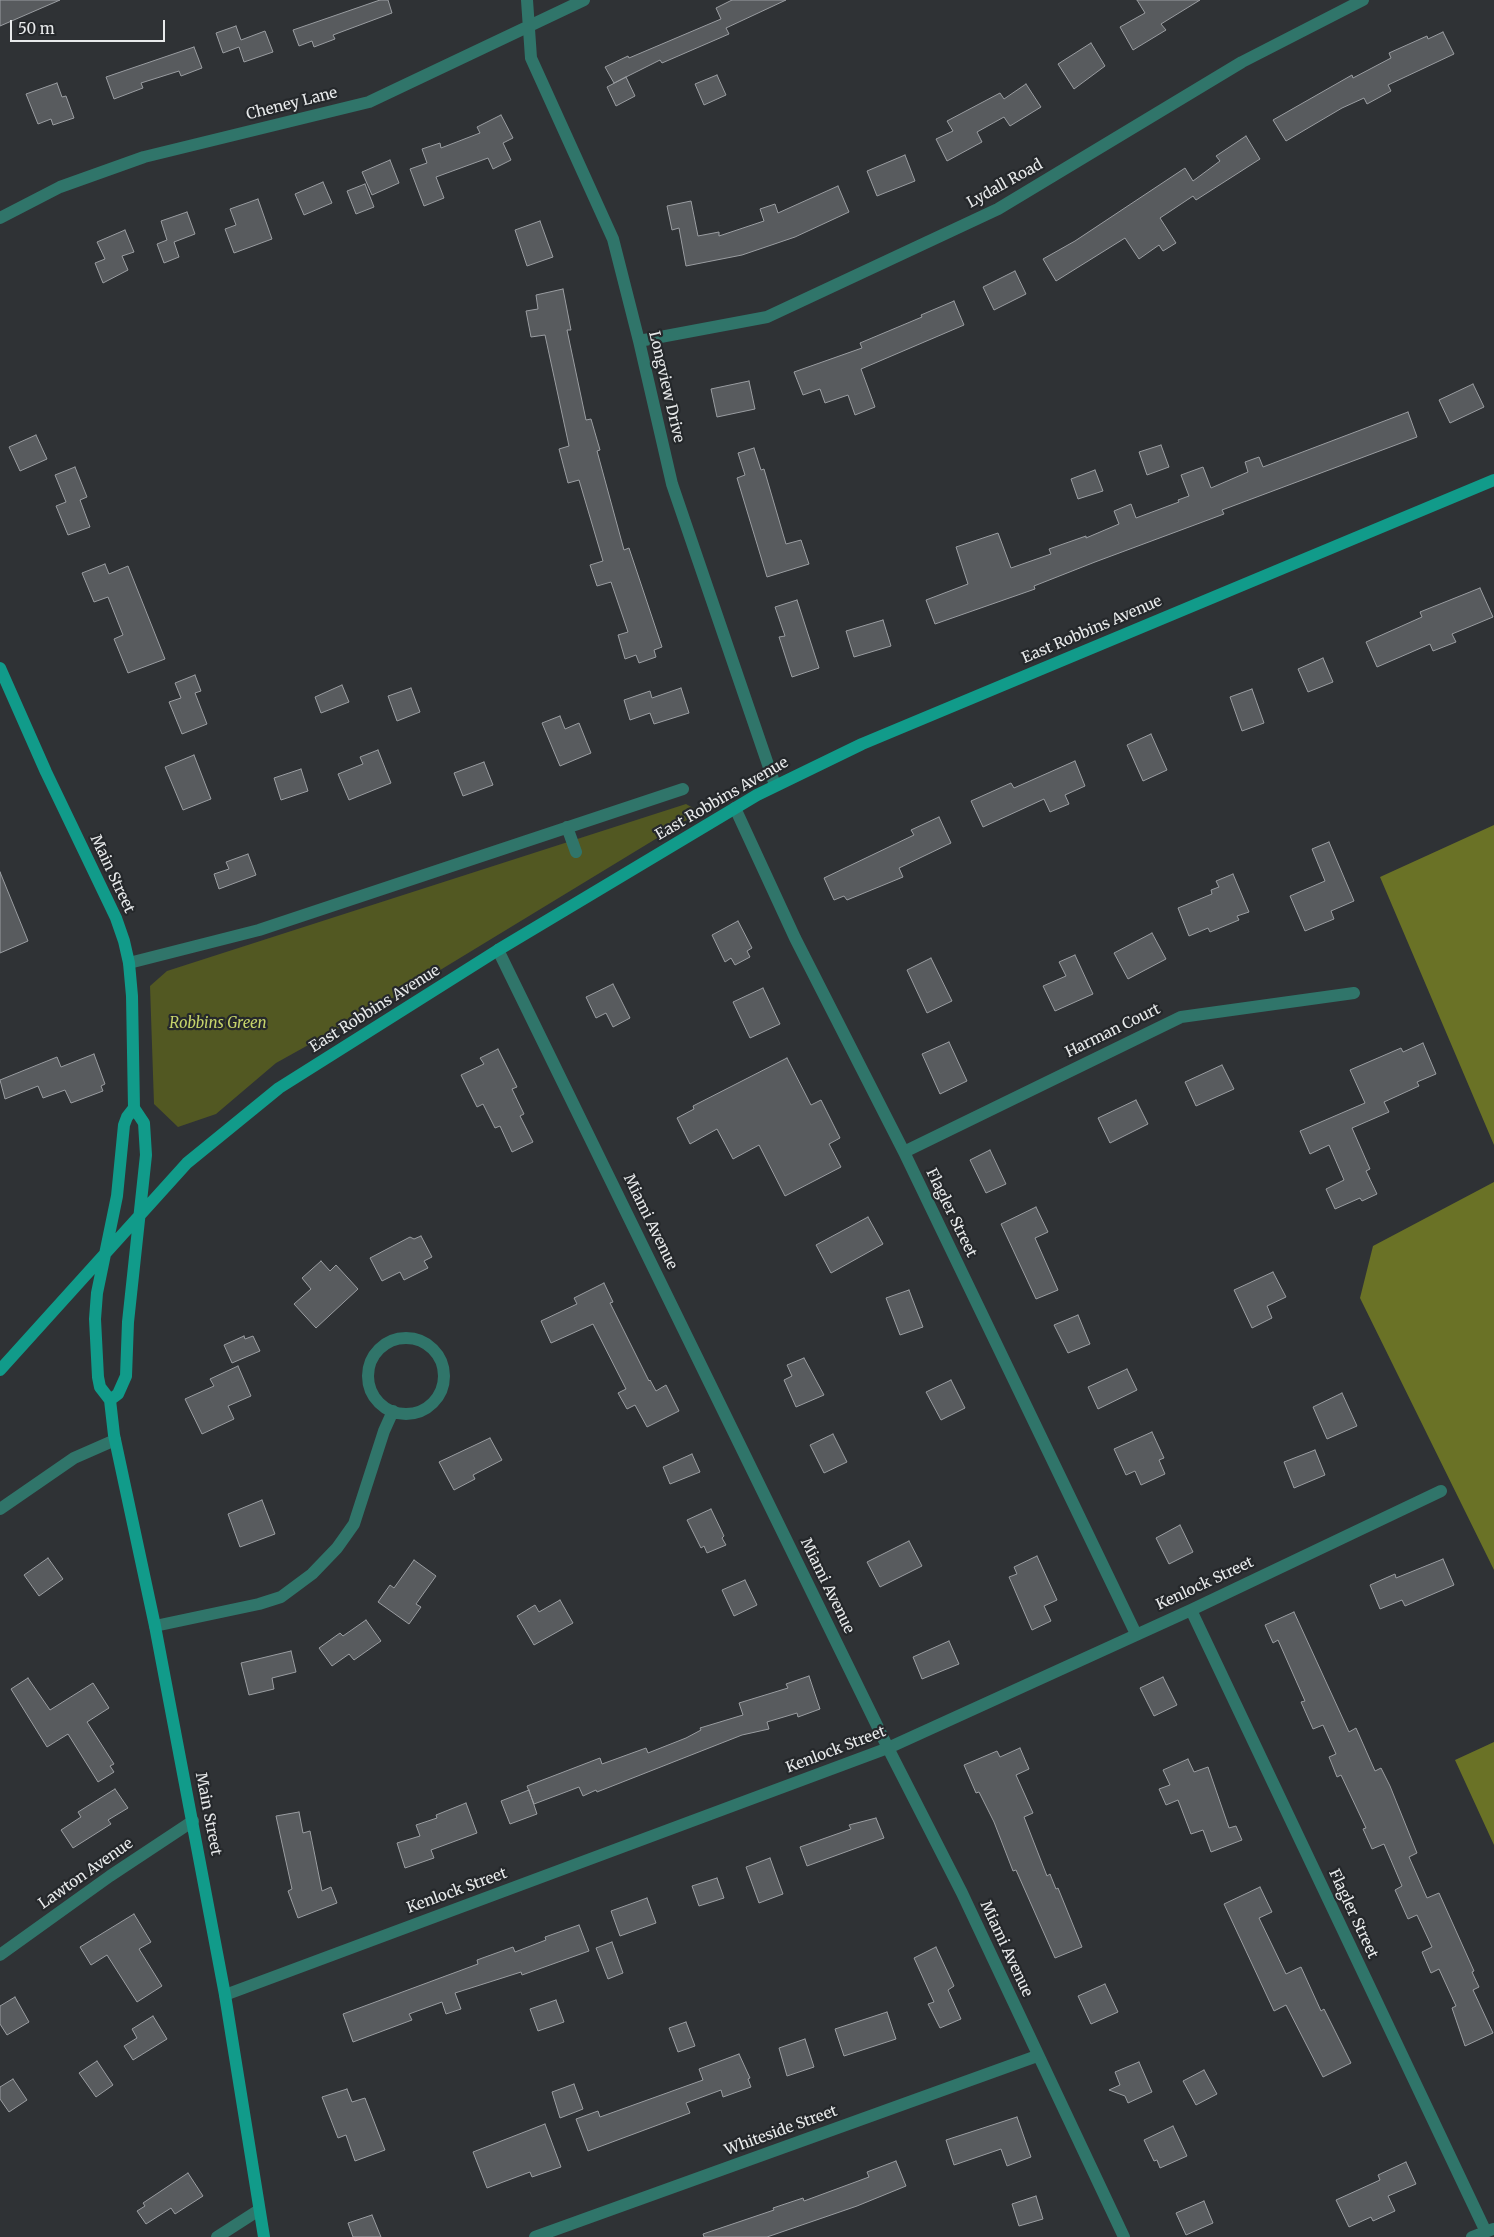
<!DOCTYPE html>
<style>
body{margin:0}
#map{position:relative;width:1494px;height:2237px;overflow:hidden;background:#2f3235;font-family:Merriweather,serif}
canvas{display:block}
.scale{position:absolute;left:10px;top:20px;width:155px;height:22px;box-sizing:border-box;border:2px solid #e8eaeb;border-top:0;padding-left:6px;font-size:15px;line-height:18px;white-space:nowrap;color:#e8eaeb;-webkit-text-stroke:4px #25282b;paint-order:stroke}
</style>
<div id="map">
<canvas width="1494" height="2237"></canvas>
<div class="scale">50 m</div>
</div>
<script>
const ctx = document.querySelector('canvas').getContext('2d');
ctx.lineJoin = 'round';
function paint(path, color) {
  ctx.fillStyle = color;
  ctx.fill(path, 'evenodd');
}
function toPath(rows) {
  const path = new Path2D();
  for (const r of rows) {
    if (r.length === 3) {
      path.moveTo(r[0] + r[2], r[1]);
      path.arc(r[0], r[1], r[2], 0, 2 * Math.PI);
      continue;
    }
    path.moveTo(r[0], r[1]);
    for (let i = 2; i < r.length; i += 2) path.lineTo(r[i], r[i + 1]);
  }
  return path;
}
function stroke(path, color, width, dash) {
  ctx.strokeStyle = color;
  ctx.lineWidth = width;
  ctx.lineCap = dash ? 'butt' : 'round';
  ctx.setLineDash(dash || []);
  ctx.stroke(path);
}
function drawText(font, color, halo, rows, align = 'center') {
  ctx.font = font + ' Merriweather,serif';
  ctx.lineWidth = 4.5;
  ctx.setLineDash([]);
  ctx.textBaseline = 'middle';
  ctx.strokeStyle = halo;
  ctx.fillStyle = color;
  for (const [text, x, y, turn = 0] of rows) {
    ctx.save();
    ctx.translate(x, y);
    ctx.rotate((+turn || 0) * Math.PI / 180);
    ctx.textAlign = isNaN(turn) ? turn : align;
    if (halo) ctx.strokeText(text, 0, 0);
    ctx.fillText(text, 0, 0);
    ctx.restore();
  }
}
paint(toPath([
 [686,804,700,812,409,989,276,1063,216,1114,178,1127,154,1104,150,986,167,971]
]), '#525822');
paint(toPath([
 [1494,825,1494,1145,1380,877],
 [1494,1182,1494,1570,1360,1298,1373,1246],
 [1494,1742,1494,1845,1455,1760]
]), '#6a7226');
const building = toPath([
 [0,0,60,0,0,26,0,0],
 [380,0,388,0,392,13,333,35,335,39,314,47,312,41,299,46,293,30,380,0],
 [732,0,786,0,726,28,729,34,662,63,660,60,614,83,605,67,628,56,629,58,721,19,716,8,732,0],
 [1137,0,1200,0,1161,24,1166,30,1133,50,1120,27,1145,13,1137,0],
 [236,26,241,40,265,31,273,52,244,62,239,47,223,53,216,33,236,26],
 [1443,32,1454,54,1388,85,1391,91,1367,104,1364,98,1342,108,1286,141,1273,120,1352,75,1353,78,1391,58,1389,53,1427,36,1428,39,1443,32],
 [1091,43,1105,66,1074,89,1058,64,1091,43],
 [194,47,202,68,181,76,179,71,141,83,143,88,114,99,106,77,194,47],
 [717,75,726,95,704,105,695,84,717,75],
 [626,77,635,96,616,106,607,87,626,77],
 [57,83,62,97,66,96,74,118,53,125,51,119,38,124,26,94,57,83],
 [1026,84,1041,107,1010,126,1004,117,977,132,982,142,947,161,936,139,953,131,947,121,1000,93,1004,99,1026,84],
 [501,115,513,138,503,143,511,160,493,169,488,158,436,177,444,198,424,206,410,169,427,163,422,149,440,143,441,148,480,133,477,127,501,115],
 [1246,136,1260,159,1196,200,1193,196,1160,218,1176,243,1163,251,1159,245,1139,259,1125,238,1056,281,1043,259,1075,241,1185,168,1193,181,1220,161,1216,156,1246,136],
 [905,155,915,181,877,196,867,171,905,155],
 [390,160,399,183,372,195,362,172,390,160],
 [323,182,332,203,304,215,295,194,323,182],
 [365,184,374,207,356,214,347,191,365,184],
 [838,186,849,212,795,237,742,255,686,266,679,228,672,230,667,206,691,201,698,236,719,232,719,236,764,221,760,209,775,204,778,213,838,186],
 [258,199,272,239,234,253,225,229,236,225,230,209,258,199],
 [187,212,195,234,174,242,179,257,164,263,157,244,167,240,161,221,187,212],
 [540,221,553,257,527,266,515,230,540,221],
 [125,230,134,252,122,256,128,270,103,283,95,263,105,259,97,242,125,230],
 [1015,271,1026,294,994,310,983,287,1015,271],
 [563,289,571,330,567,330,586,420,591,419,600,450,597,451,624,550,629,548,662,647,654,650,656,657,639,663,636,655,625,659,618,635,628,632,611,582,597,586,590,565,603,561,579,480,568,483,559,449,569,446,545,335,531,337,526,311,538,309,536,295,563,289],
 [954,301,964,325,861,369,875,407,855,415,848,395,825,403,820,389,803,395,794,372,862,348,860,343,922,317,921,315,954,301],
 [749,381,755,409,717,417,711,389,749,381],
 [1473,384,1484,407,1450,423,1439,400,1473,384],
 [1408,412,1417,437,1222,510,1224,514,1095,562,1034,586,1035,589,935,624,926,600,968,584,956,547,998,533,1011,568,1051,554,1049,549,1086,536,1086,538,1119,524,1114,511,1131,504,1136,518,1179,502,1178,500,1189,496,1181,475,1203,467,1211,488,1248,472,1245,462,1259,457,1263,467,1408,412],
 [36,435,47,459,20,471,9,447,36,435],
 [1161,445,1169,467,1147,475,1139,452,1161,445],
 [754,448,761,470,764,469,786,544,801,540,809,564,767,577,737,478,745,475,738,453,754,448],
 [75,467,87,497,80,500,90,527,68,535,56,506,66,502,55,475,75,467],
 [1095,470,1103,491,1078,499,1071,479,1095,470],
 [105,564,109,574,128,566,165,659,128,673,114,639,123,635,108,597,94,602,82,573,105,564],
 [1480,588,1493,617,1452,634,1456,642,1433,651,1430,644,1377,667,1366,642,1422,617,1420,612,1480,588],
 [797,600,819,668,792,677,779,637,785,636,775,607,797,600],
 [883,620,891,646,854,657,846,631,883,620],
 [1323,658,1333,682,1308,692,1298,669,1323,658],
 [195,675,201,691,195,693,207,724,182,734,169,702,181,698,175,683,195,675],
 [342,685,349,702,321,713,315,697,342,685],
 [411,688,420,712,397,721,388,696,411,688],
 [681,688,689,713,654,724,650,713,630,720,624,700,650,691,652,698,681,688],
 [1252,689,1264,723,1242,731,1230,697,1252,689],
 [560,716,565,729,579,723,591,753,560,766,542,723,560,716],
 [1151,734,1167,770,1143,781,1127,745,1151,734],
 [378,750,391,783,349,800,338,774,363,764,360,757,378,750],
 [194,755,211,799,183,810,165,767,194,755],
 [1075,761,1085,786,1065,795,1069,804,1050,812,1044,799,983,827,971,801,1011,783,1014,788,1075,761],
 [484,762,493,785,463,796,454,773,484,762],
 [301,769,308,791,281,800,274,778,301,769],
 [939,817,951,843,899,868,903,877,847,900,844,896,834,900,824,878,914,835,911,830,939,817],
 [1329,842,1354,901,1331,911,1334,919,1305,931,1290,896,1325,881,1312,849,1329,842],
 [248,854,256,875,219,889,214,874,229,869,226,862,248,854],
 [0,872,28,941,0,953,0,872],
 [1233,874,1249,912,1237,916,1239,920,1210,932,1208,928,1189,936,1178,908,1212,894,1211,890,1219,887,1216,881,1233,874],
 [738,921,752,948,747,951,750,957,735,965,731,958,725,962,712,935,738,921],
 [1152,933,1166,959,1128,979,1114,953,1152,933],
 [1075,955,1093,994,1055,1011,1043,986,1066,976,1059,962,1075,955],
 [931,958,952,1001,927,1013,907,970,931,958],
 [613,984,630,1018,613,1027,606,1013,596,1018,586,997,613,984],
 [763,988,780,1024,750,1038,733,1002,763,988],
 [949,1042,967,1081,940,1094,922,1054,949,1042],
 [1423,1043,1436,1074,1417,1082,1419,1086,1384,1102,1389,1112,1352,1128,1370,1169,1366,1171,1377,1194,1362,1201,1360,1198,1335,1209,1326,1189,1344,1180,1329,1145,1310,1154,1300,1131,1365,1103,1350,1070,1401,1048,1403,1052,1423,1043],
 [498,1049,517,1087,512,1089,524,1114,520,1116,533,1142,512,1152,500,1126,495,1128,483,1104,477,1107,461,1075,484,1064,480,1058,498,1049],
 [94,1054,105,1084,101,1086,103,1091,71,1103,65,1090,43,1098,38,1086,5,1099,0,1080,57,1057,61,1067,94,1054],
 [787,1058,811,1105,821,1100,840,1138,829,1144,841,1167,785,1196,759,1145,733,1159,717,1129,690,1144,677,1118,694,1109,693,1106,787,1058],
 [1222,1065,1234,1089,1196,1106,1185,1082,1222,1065],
 [1136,1100,1148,1124,1110,1143,1098,1118,1136,1100],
 [990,1150,1006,1184,986,1193,970,1160,990,1150],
 [1036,1207,1048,1232,1035,1238,1058,1290,1036,1299,1001,1224,1036,1207],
 [868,1217,883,1244,831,1273,816,1245,868,1217],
 [421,1236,432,1257,424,1261,428,1268,404,1280,400,1272,382,1281,370,1258,410,1237,414,1239,421,1236],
 [321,1261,330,1271,336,1265,358,1289,316,1328,294,1304,311,1289,302,1278,321,1261],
 [1273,1272,1286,1297,1267,1306,1272,1318,1252,1328,1234,1290,1273,1272],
 [604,1283,613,1302,610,1303,649,1381,650,1380,656,1391,666,1385,679,1411,647,1427,635,1405,627,1409,618,1393,626,1389,593,1324,551,1343,541,1321,577,1304,574,1298,604,1283],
 [909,1290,923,1327,900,1335,886,1298,909,1290],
 [1078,1315,1090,1344,1068,1353,1054,1325,1078,1315],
 [244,1336,245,1339,253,1336,260,1351,232,1363,224,1345,244,1336],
 [804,1358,824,1395,796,1407,784,1380,792,1376,787,1365,804,1358],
 [238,1366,251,1396,228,1406,234,1419,202,1434,185,1399,214,1386,210,1379,238,1366],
 [1127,1369,1137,1390,1098,1409,1088,1387,1127,1369],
 [951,1380,965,1408,941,1420,926,1392,951,1380],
 [1342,1393,1357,1426,1327,1439,1313,1407,1342,1393],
 [1152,1432,1164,1458,1159,1460,1165,1474,1141,1485,1135,1471,1126,1475,1114,1449,1152,1432],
 [833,1434,847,1462,824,1473,810,1445,833,1434],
 [490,1438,502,1460,473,1475,475,1479,454,1490,439,1462,490,1438],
 [1315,1450,1325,1475,1294,1488,1284,1462,1315,1450],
 [692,1454,700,1472,670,1484,663,1467,692,1454],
 [262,1500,275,1534,240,1547,228,1514,262,1500],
 [711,1509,724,1536,722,1538,726,1545,707,1553,704,1546,701,1548,687,1520,711,1509],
 [1180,1525,1193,1552,1169,1564,1156,1538,1180,1525],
 [909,1541,922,1566,880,1587,867,1562,909,1541],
 [1037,1556,1057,1600,1044,1606,1051,1621,1032,1630,1009,1577,1017,1574,1014,1567,1037,1556],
 [48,1558,63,1579,39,1596,24,1575,48,1558],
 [1443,1559,1454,1585,1405,1606,1402,1600,1380,1609,1370,1585,1395,1574,1396,1578,1443,1559],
 [414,1560,436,1576,416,1604,421,1607,409,1624,378,1602,390,1585,394,1588,414,1560],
 [745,1580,757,1605,734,1616,722,1590,745,1580],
 [560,1600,573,1623,534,1645,517,1616,535,1605,539,1612,560,1600],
 [1294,1612,1349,1732,1356,1728,1375,1771,1381,1768,1390,1786,1417,1853,1409,1857,1427,1898,1439,1893,1474,1971,1472,1972,1479,1987,1473,1990,1493,2033,1465,2046,1452,2008,1456,2006,1439,1969,1431,1973,1422,1952,1432,1947,1417,1915,1408,1919,1395,1890,1402,1886,1384,1844,1372,1849,1363,1829,1366,1828,1341,1775,1337,1777,1329,1757,1336,1754,1323,1725,1313,1729,1301,1702,1305,1701,1278,1640,1273,1643,1265,1625,1294,1612],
 [366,1620,381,1641,354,1660,349,1654,332,1666,319,1648,340,1633,343,1636,366,1620],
 [949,1641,959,1664,922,1679,913,1657,949,1641],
 [291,1651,296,1672,272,1678,274,1689,249,1695,241,1663,291,1651],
 [809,1676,820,1709,798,1717,797,1713,767,1722,769,1729,742,1735,597,1792,596,1790,583,1796,579,1787,534,1804,527,1786,600,1758,602,1764,646,1748,648,1753,686,1738,701,1730,700,1728,743,1715,739,1703,788,1688,786,1684,809,1676],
 [1163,1677,1177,1705,1154,1716,1140,1688,1163,1677],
 [28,1678,50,1710,93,1683,109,1708,87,1722,114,1764,110,1766,114,1772,98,1782,68,1734,47,1747,11,1689,28,1678],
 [1020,1748,1029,1769,1016,1775,1033,1813,1024,1817,1047,1876,1050,1874,1056,1889,1058,1888,1082,1947,1055,1958,1016,1870,1013,1871,994,1822,979,1792,976,1793,964,1765,997,1751,1000,1757,1020,1748],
 [1188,1759,1194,1772,1208,1767,1229,1828,1236,1826,1242,1840,1211,1852,1203,1830,1191,1834,1178,1800,1166,1805,1159,1789,1170,1785,1163,1770,1188,1759],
 [115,1789,128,1808,108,1820,111,1824,73,1848,61,1830,81,1817,78,1812,115,1789],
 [529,1790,537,1814,510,1824,501,1801,529,1790],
 [466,1803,477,1833,431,1850,434,1858,405,1868,397,1843,420,1836,416,1825,437,1818,436,1815,466,1803],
 [299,1812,303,1833,310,1831,322,1891,331,1887,337,1903,298,1918,288,1891,292,1889,276,1816,299,1812],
 [876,1818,884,1838,807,1866,800,1847,851,1829,849,1825,876,1818],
 [770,1858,783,1894,759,1903,746,1867,770,1858],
 [717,1878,724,1898,699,1906,692,1886,717,1878],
 [1260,1887,1272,1912,1259,1918,1286,1974,1301,1967,1321,2011,1324,2009,1351,2063,1323,2077,1286,2005,1274,2011,1224,1904,1260,1887],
 [647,1898,656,1923,620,1936,611,1911,647,1898],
 [134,1914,151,1942,139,1949,162,1986,137,2002,107,1955,91,1965,80,1947,134,1914],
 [579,1925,589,1951,522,1975,521,1972,455,1993,461,2009,446,2014,442,2002,409,2014,412,2020,353,2042,343,2014,478,1964,477,1960,513,1947,515,1952,546,1940,545,1937,579,1925],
 [612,1942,623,1973,608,1979,596,1948,612,1942],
 [936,1947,954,1986,948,1990,961,2019,940,2028,928,2004,934,2002,914,1958,936,1947],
 [1105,1984,1118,2012,1091,2024,1078,1996,1105,1984],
 [15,1997,29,2022,7,2035,0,2024,0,2006,15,1997],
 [556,2000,564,2022,538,2031,530,2009,556,2000],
 [887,2012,896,2039,844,2056,835,2029,887,2012],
 [153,2016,167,2039,133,2060,124,2046,137,2038,132,2029,153,2016],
 [686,2022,695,2046,678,2052,669,2028,686,2022],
 [805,2039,814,2067,787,2076,779,2048,805,2039],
 [739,2054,750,2078,748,2079,751,2087,723,2097,721,2090,686,2103,690,2113,588,2151,576,2119,598,2111,600,2117,703,2080,699,2069,739,2054],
 [97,2061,113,2085,96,2097,79,2073,97,2061],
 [1139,2062,1152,2092,1128,2103,1125,2096,1109,2090,1120,2085,1115,2072,1139,2062],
 [1204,2070,1217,2094,1196,2105,1183,2081,1204,2070],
 [13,2079,27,2100,9,2112,0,2099,0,2087,13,2079],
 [574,2084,583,2109,560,2118,552,2092,574,2084],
 [347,2089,352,2102,365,2098,385,2150,355,2161,346,2135,338,2138,322,2097,347,2089],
 [1017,2117,1031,2157,1007,2166,1001,2149,954,2165,946,2140,1017,2117],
 [545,2124,561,2167,532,2177,530,2172,487,2188,473,2152,545,2124],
 [1173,2126,1187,2156,1160,2168,1157,2160,1154,2161,1144,2140,1173,2126],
 [896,2161,906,2186,857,2206,767,2237,704,2237,703,2234,774,2210,773,2208,803,2198,804,2201,869,2177,867,2172,896,2161],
 [1406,2162,1416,2184,1388,2196,1395,2211,1373,2221,1371,2217,1349,2227,1336,2200,1380,2180,1378,2175,1406,2162],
 [188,2173,203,2196,175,2214,171,2208,146,2224,137,2211,145,2206,143,2203,188,2173],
 [1036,2196,1043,2219,1019,2226,1012,2204,1036,2196],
 [1204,2201,1213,2223,1186,2235,1176,2213,1204,2201],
 [372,2215,381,2237,353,2237,348,2223,372,2215]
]);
paint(building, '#585b5e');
stroke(building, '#9a9da1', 1);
stroke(toPath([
 [527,0,531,58,613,239,639,341,672,484,775,785],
 [0,218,60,187,144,157,369,102,584,0],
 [639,341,767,317,998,209,1242,62,1363,0],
 [735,808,795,938,904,1152,1136,1634],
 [567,827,576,852],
 [498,950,888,1748,962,1893,1124,2237],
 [129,963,259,930,683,789],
 [904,1152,1181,1017,1354,993],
 [406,1376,38],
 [0,1509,74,1458,115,1440],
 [1191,1610,1486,2232],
 [155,1626,259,1604,281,1597,312,1574,337,1548,354,1524,384,1431,393,1411],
 [0,1955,110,1876,193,1821],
 [225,1995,888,1748,1191,1610,1441,1491],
 [217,2237,259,2210],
 [535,2237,1037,2056],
 [1472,2237,1493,2229]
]), '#30756a', 12);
stroke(toPath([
 [0,668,46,772,116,918,124,941,129,963,132,996,134,1108],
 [0,1370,187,1163,279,1088,498,950,757,795,862,744,1494,480],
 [110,1400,114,1435,155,1626,225,1995,264,2237],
 [110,1400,118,1394,126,1376,128,1322,146,1155,144,1123,134,1108],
 [110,1400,100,1387,98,1377,95,1319,97,1293,117,1196,124,1125,127,1117,134,1108]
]), '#119b8a', 12);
drawText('15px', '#e8eaeb', '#25282b', [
 ["Cheney Lane",292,104,-14],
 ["Lydall Road",1005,184,-29],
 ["Longview Drive",666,387,77],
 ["East Robbins Avenue",1092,630,-23],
 ["East Robbins Avenue",722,799,-30],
 ["Main Street",112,874,65],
 ["East Robbins Avenue",375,1009,-32],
 ["Harman Court",1113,1031,-26],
 ["Flagler Street",951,1213,64],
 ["Miami Avenue",650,1222,64],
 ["Kenlock Street",1205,1584,-25],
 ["Miami Avenue",827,1586,64],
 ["Kenlock Street",836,1750,-21],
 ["Main Street",208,1814,79],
 ["Lawton Avenue",86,1874,-35],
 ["Kenlock Street",457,1891,-20],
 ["Flagler Street",1353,1914,65],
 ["Miami Avenue",1006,1949,65],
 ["Whiteside Street",781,2131,-20]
]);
drawText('italic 15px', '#c6d36a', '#25282b', [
 ["Robbins Green",218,1024]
]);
</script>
